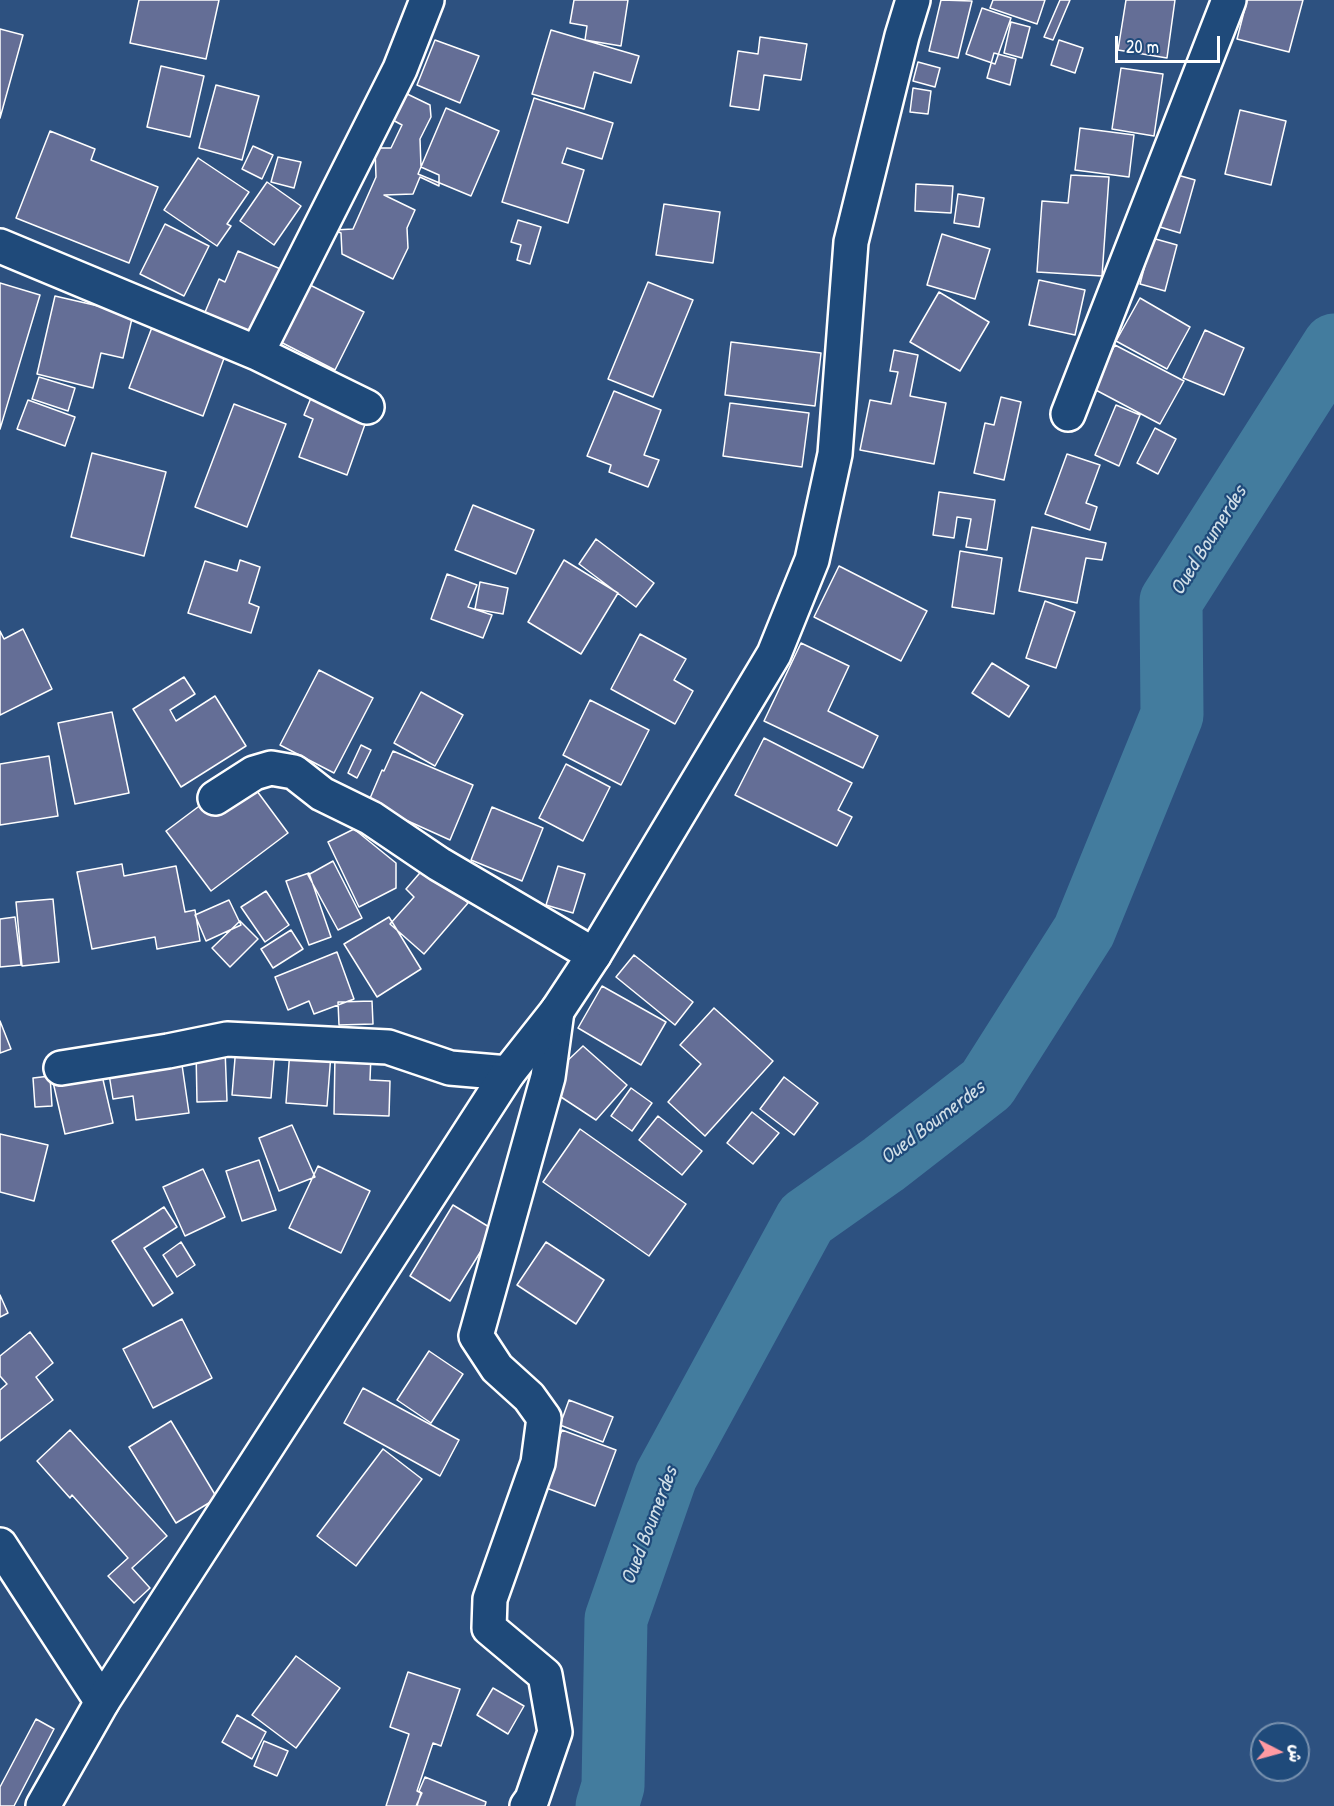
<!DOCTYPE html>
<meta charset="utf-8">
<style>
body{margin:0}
#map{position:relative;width:1334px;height:1806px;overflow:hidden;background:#2d5180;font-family:"Patrick Hand","Playpen Sans Arabic",sans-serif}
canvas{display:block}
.north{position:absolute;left:1250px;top:1722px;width:60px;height:60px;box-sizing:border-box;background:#1f4a7a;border:2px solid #7992af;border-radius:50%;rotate:96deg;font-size:16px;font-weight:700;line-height:24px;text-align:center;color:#fff}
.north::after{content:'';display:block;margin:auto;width:21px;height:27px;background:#ff9aa2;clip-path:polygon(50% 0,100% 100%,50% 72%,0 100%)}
.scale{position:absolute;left:1115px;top:36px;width:105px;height:27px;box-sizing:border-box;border:3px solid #fff;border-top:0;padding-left:8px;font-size:18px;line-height:21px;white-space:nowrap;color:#fff;-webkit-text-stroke:4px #1f4a7a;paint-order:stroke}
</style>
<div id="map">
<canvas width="1334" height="1806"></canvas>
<div class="north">ش</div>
<div class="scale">20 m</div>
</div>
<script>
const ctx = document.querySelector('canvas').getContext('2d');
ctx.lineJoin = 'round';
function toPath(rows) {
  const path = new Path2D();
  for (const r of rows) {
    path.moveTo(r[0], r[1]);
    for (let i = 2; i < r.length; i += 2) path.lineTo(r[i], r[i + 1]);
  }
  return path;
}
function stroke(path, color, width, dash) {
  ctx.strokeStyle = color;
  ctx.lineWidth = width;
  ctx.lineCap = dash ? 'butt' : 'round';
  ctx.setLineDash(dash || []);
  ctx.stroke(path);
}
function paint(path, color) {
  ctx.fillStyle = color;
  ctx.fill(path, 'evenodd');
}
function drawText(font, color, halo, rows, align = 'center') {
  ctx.font = font + ' "Patrick Hand",sans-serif';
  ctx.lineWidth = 4.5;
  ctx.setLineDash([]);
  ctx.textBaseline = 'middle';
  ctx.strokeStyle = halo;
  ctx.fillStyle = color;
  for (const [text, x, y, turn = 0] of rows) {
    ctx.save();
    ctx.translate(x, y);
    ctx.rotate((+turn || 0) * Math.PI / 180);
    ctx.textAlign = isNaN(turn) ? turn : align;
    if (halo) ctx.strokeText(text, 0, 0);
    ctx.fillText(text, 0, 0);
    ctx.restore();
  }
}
stroke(toPath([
 [607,1806,613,1786,616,1619,666,1476,806,1219,884,1164,987,1084,1084,931,1172,715,1171,601,1334,345]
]), '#437c9e', 63);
const building = toPath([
 [139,0,219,0,206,59,130,43,139,0],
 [574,0,628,0,621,46,585,40,587,26,570,23,574,0],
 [941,0,972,1,958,58,929,51,941,0],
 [993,0,1045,0,1037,24,990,8,993,0],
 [1060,0,1070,0,1053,40,1044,37,1060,0],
 [1126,0,1175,0,1167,58,1118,50,1126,0],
 [1247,0,1303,0,1289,52,1237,39,1247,0],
 [982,8,1011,18,995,64,966,54,982,8],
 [1011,22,1030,27,1022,58,1004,53,1011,22],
 [0,29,23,35,0,118,0,29],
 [551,30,639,56,631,83,594,72,584,109,532,94,551,30],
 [760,37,807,44,801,80,764,75,759,110,730,106,738,51,758,54,760,37],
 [435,40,479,56,460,103,417,85,435,40],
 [1059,40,1083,48,1075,73,1051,65,1059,40],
 [994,53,1016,59,1010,85,987,78,994,53],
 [918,62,940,68,935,87,913,81,918,62],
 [161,66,204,76,190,137,147,127,161,66],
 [1121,68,1163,74,1154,136,1112,129,1121,68],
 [216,85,259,96,242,160,199,148,216,85],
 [913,88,931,91,928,114,910,112,913,88],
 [401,91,430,105,431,117,420,139,421,167,439,175,439,186,420,177,413,194,384,195,415,210,407,228,408,248,393,279,342,254,341,233,334,230,353,229,376,177,375,148,391,148,402,125,389,118,401,91],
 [534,98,613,123,602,159,567,148,562,163,584,170,568,223,502,202,534,98],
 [446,108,499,131,471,196,418,174,446,108],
 [1240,110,1286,121,1271,185,1225,174,1240,110],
 [1080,128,1134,135,1129,177,1075,170,1080,128],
 [50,131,95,149,91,160,158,187,129,263,16,218,50,131],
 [253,146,273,155,262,179,242,169,253,146],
 [278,157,301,162,294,188,271,182,278,157],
 [198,158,249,192,227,224,231,226,217,246,164,210,198,158],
 [1174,174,1195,180,1180,233,1160,227,1174,174],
 [1071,175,1109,177,1102,276,1037,272,1042,201,1068,203,1071,175],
 [267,182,301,206,274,245,240,221,267,182],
 [916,184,953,186,951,213,915,211,916,184],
 [958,194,984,198,979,227,954,223,958,194],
 [664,204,720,212,713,263,656,255,664,204],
 [518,220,541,227,530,264,517,260,521,245,511,242,518,220],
 [165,224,209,246,184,296,140,274,165,224],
 [942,234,990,249,975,299,927,285,942,234],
 [1152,238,1177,245,1165,291,1140,284,1152,238],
 [238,251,283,270,269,305,264,303,249,337,203,317,219,279,225,282,238,251],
 [300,280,364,312,335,370,271,337,300,280],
 [1039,280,1085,290,1075,335,1029,325,1039,280],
 [648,282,693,300,653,397,608,379,648,282],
 [0,283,40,295,0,429,0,283],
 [939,292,989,322,960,371,910,342,939,292],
 [55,296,133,314,123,358,101,353,93,388,37,374,55,296],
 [1140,298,1190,327,1167,369,1116,341,1140,298],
 [154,322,227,350,203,416,129,388,154,322],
 [1205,330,1244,348,1224,395,1183,378,1205,330],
 [731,342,821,353,815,406,725,395,731,342],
 [1115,345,1184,381,1160,424,1092,388,1115,345],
 [894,350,918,355,910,396,946,403,934,464,860,450,870,400,891,404,898,372,890,371,894,350],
 [39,377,75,388,68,411,32,399,39,377],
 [614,391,661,410,644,455,659,460,648,487,609,472,611,465,587,456,614,391],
 [313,393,369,413,347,475,299,457,313,419,304,415,313,393],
 [1001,397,1021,402,1004,480,974,473,985,423,994,425,1001,397],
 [28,400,75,417,65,446,17,429,28,400],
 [730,403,809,413,802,467,723,456,730,403],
 [234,404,286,424,247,527,195,507,234,404],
 [1116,405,1140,415,1119,466,1095,455,1116,405],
 [1155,428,1176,439,1158,474,1137,463,1155,428],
 [92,453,166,472,144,556,71,537,92,453],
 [1067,454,1100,465,1086,503,1097,507,1090,530,1045,514,1067,454],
 [939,492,995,500,987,550,966,547,971,519,957,517,954,538,933,535,939,492],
 [473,505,534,530,516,574,455,550,473,505],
 [1032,527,1106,543,1102,560,1086,558,1077,603,1019,591,1032,527],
 [596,539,654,583,636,607,579,564,596,539],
 [960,551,1002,558,994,614,952,607,960,551],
 [240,560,260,567,249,603,259,607,251,633,188,613,205,561,237,571,240,560],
 [564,560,618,593,581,654,528,622,564,560],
 [839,566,927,611,901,661,814,617,839,566],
 [447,574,477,585,468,607,492,615,483,638,431,619,447,574],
 [480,582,508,588,503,614,475,609,480,582],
 [1045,601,1075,612,1056,668,1026,658,1045,601],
 [23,629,52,689,0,715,0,631,4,639,23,629],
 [640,634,686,659,674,680,693,691,675,724,611,689,640,634],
 [801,643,849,666,828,711,878,736,863,768,764,721,801,643],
 [992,663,1029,686,1009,717,972,693,992,663],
 [319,670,373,698,334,773,280,745,319,670],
 [184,677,195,694,170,710,176,721,215,696,246,746,181,787,133,709,184,677],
 [421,692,463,715,435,766,394,743,421,692],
 [590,700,649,730,621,785,563,755,590,700],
 [112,712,129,793,75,804,58,723,112,712],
 [764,738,852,783,838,810,852,817,837,846,735,795,764,738],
 [361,745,371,750,357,778,348,773,361,745],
 [393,751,473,785,450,840,368,803,382,770,384,771,393,751],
 [49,756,58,816,0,825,0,764,49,756],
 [566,764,610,787,583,841,539,818,566,764],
 [254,787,288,833,211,891,166,831,206,801,216,815,254,787],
 [492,807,543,828,522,881,471,860,492,807],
 [354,829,396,863,396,888,359,907,328,842,354,829],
 [333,861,362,918,338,930,308,875,333,861],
 [122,864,124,876,176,866,185,912,195,910,200,941,157,949,155,937,92,949,77,872,122,864],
 [558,866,585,874,573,913,546,905,558,866],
 [425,867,468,903,424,954,390,924,414,897,406,889,425,867],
 [309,873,331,937,309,945,286,881,309,873],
 [266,891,289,925,265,942,241,907,266,891],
 [53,899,59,962,22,966,16,902,53,899],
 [229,900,241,925,206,941,195,915,229,900],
 [15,917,21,965,0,967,0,919,15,917],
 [389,917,421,969,377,997,344,944,389,917],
 [240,921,258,939,230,967,212,948,240,921],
 [291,930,303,949,273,968,261,949,291,930],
 [337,952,354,999,314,1014,309,1001,288,1010,275,977,337,952],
 [634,955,693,1002,675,1025,616,977,634,955],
 [602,986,666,1022,641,1065,578,1028,602,986],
 [372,1001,373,1024,339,1025,338,1002,372,1001],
 [714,1008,773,1061,705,1136,668,1102,701,1064,680,1045,714,1008],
 [0,1021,11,1049,0,1053,0,1021],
 [236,1046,275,1049,271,1098,232,1095,236,1046],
 [583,1046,627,1085,596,1120,561,1097,566,1062,583,1046],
 [225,1049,227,1101,197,1102,196,1050,225,1049],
 [290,1050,331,1054,327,1106,286,1103,290,1050],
 [335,1054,371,1055,370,1080,390,1081,389,1116,334,1114,335,1054],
 [181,1058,189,1113,136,1120,133,1096,113,1099,108,1068,181,1058],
 [101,1071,113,1123,65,1134,53,1082,101,1071],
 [50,1076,52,1106,35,1107,33,1078,50,1076],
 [784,1077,818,1103,794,1135,760,1109,784,1077],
 [631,1088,652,1103,632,1131,611,1116,631,1088],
 [752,1112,779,1133,753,1164,727,1143,752,1112],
 [658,1116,702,1151,682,1175,639,1140,658,1116],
 [292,1125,315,1177,279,1191,259,1138,292,1125],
 [580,1129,686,1204,649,1256,543,1182,580,1129],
 [0,1134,48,1145,34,1201,0,1192,0,1134],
 [259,1160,276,1210,242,1221,226,1171,259,1160],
 [318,1166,370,1191,341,1253,289,1228,318,1166],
 [203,1169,225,1217,185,1236,163,1187,203,1169],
 [453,1205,494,1230,450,1301,410,1276,453,1205],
 [164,1207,177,1227,144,1248,173,1293,153,1306,112,1241,164,1207],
 [181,1242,195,1265,177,1277,163,1255,181,1242],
 [546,1242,604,1280,576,1324,517,1285,546,1242],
 [0,1295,8,1313,0,1317,0,1295],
 [182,1319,212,1378,153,1408,123,1349,182,1319],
 [30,1332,53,1363,36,1377,53,1400,0,1441,0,1390,7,1384,0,1376,0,1356,30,1332],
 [429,1351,463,1374,431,1423,397,1400,429,1351],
 [363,1388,459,1440,440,1476,344,1423,363,1388],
 [569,1400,613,1417,603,1442,560,1425,569,1400],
 [171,1421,217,1498,176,1523,129,1447,171,1421],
 [70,1430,167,1536,132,1568,150,1588,134,1603,108,1576,128,1558,72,1495,70,1498,37,1461,70,1430],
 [562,1430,616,1450,595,1506,541,1486,562,1430],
 [383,1449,422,1479,356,1566,317,1536,383,1449],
 [296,1656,340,1688,296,1748,252,1715,296,1656],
 [408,1672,460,1689,441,1746,433,1743,417,1791,421,1793,417,1806,386,1806,409,1734,390,1727,408,1672],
 [493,1688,524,1706,508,1734,477,1715,493,1688],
 [237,1715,266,1732,252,1759,222,1742,237,1715],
 [36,1719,54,1729,14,1806,0,1806,0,1787,36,1719],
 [264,1741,288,1751,277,1776,254,1766,264,1741],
 [425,1777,486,1802,485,1806,416,1806,422,1793,419,1791,425,1777]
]);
paint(building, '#646e96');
stroke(building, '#fff', 1.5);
const street = toPath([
 [0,246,257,353,367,407],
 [257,353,400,69,427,0],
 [1068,414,1229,0],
 [215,798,254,773,271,768,294,772,322,794,371,818,439,864,594,955],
 [61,1068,168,1051,227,1039,388,1047,450,1068,508,1073],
 [0,1545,102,1702],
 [527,1806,532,1799,555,1732,545,1675,489,1628,490,1599,538,1463,544,1418,529,1397,497,1368,476,1336,548,1077,557,1011]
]);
const secondary = toPath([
 [43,1806,102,1702,508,1073,557,1011,594,955,774,654,812,560,835,454,851,242,902,36,913,0]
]);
stroke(street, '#fff', 38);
stroke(secondary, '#fff', 38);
stroke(street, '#1f4a7a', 33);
stroke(secondary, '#1f4a7a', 33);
drawText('italic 21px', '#d0dee7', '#1f4a7a', [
 ["Oued Boumerdes",1209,541,-58],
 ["Oued Boumerdes",933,1123,-37],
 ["Oued Boumerdes",650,1526,-69]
]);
</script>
